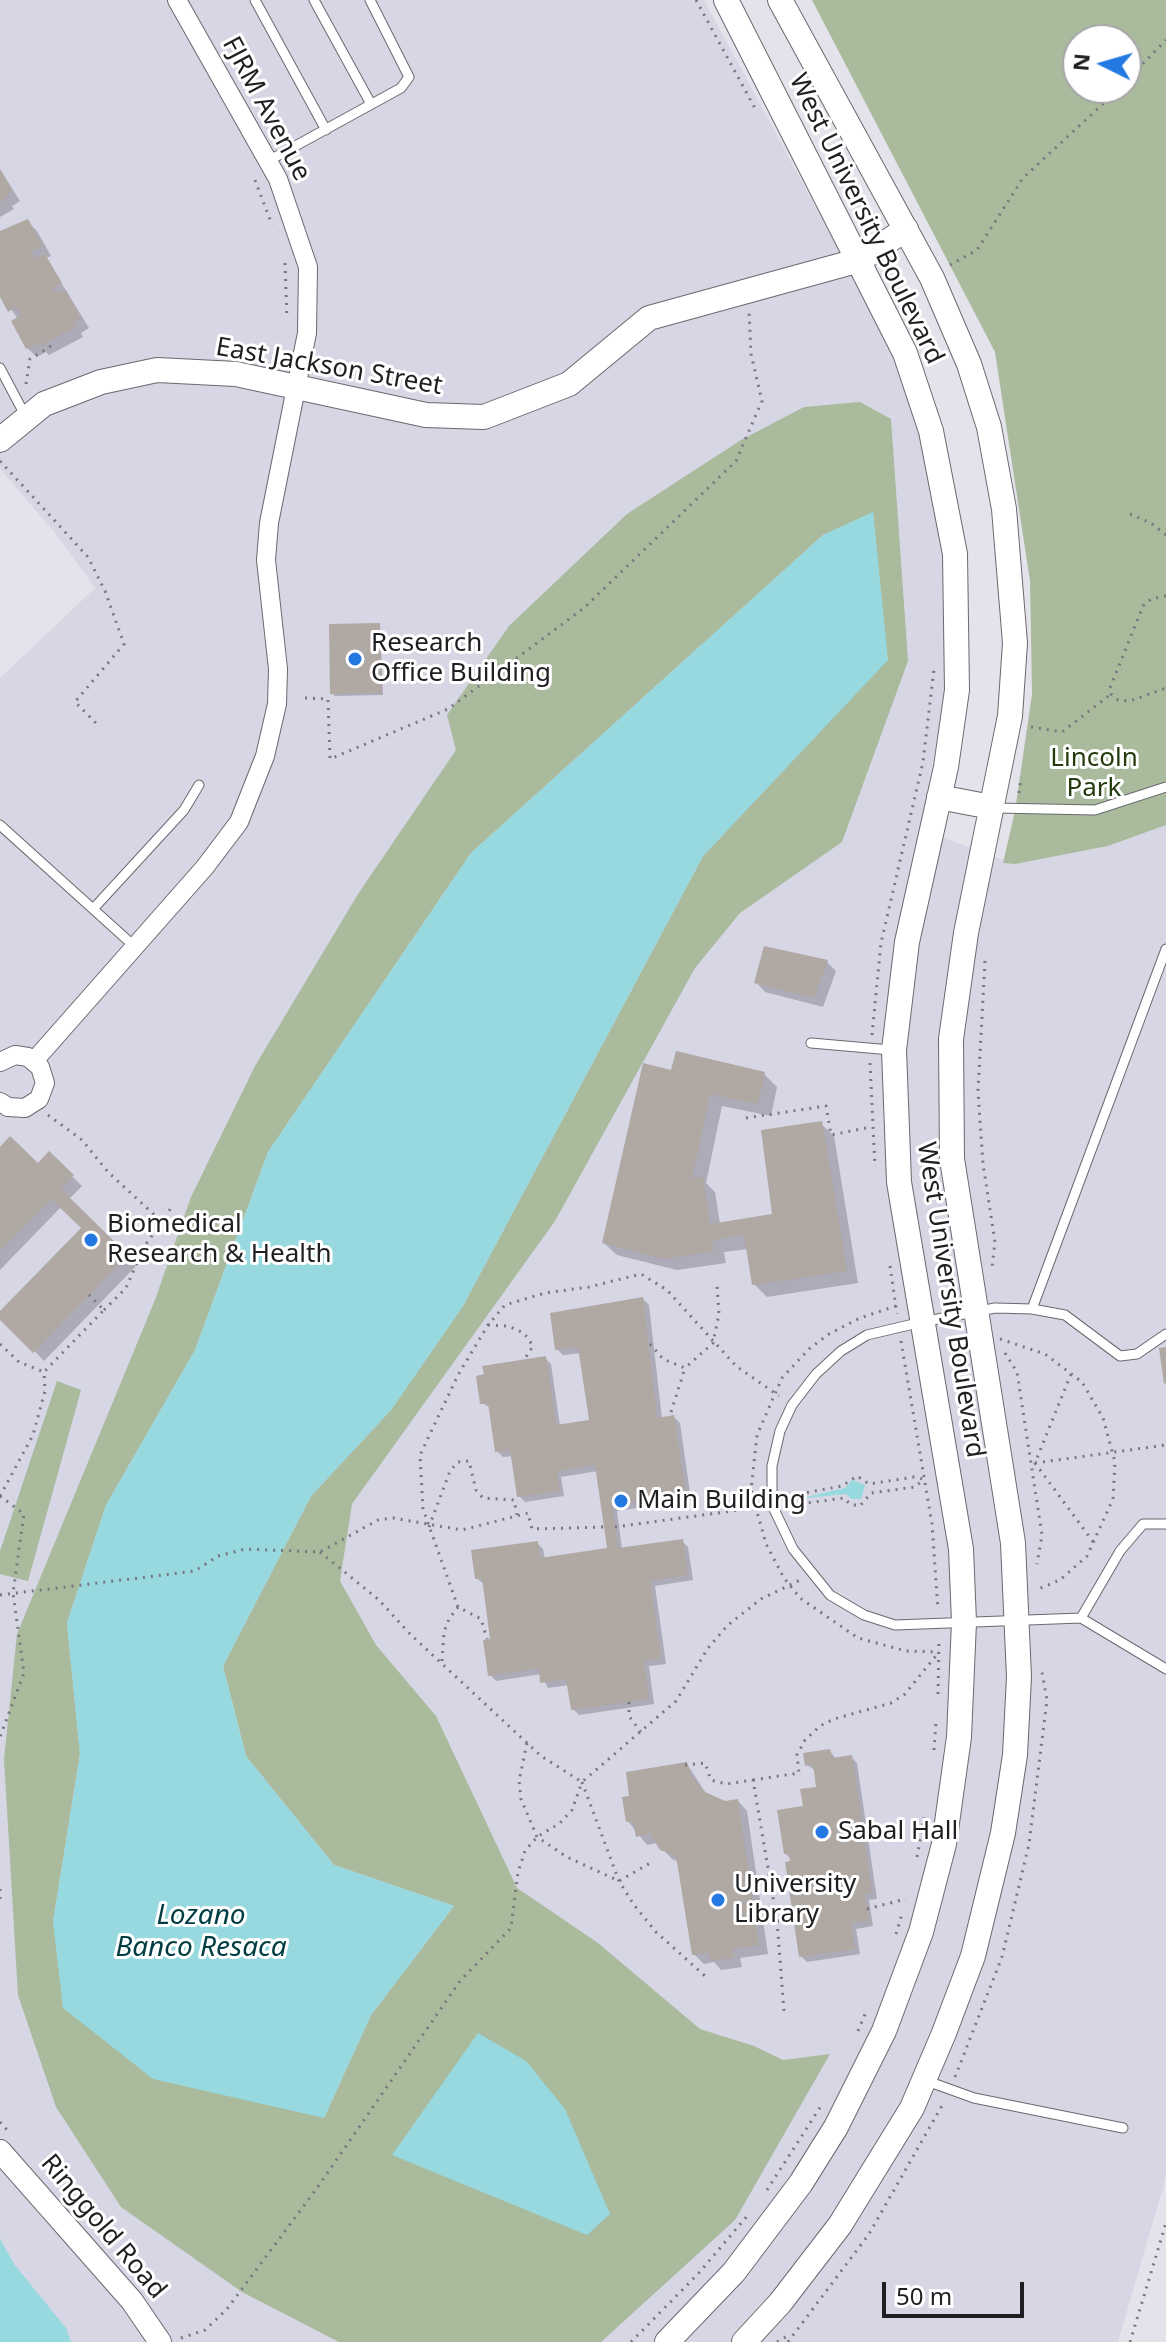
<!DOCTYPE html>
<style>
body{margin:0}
#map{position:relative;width:1166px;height:2342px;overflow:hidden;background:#e4e3eb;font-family:"Noto Sans",sans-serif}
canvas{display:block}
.north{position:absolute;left:1062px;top:24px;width:80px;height:80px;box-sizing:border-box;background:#fff;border:2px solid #a5a5a6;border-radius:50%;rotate:275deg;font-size:22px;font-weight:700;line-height:32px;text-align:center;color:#1f1e21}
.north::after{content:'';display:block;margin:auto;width:28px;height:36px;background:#2478e2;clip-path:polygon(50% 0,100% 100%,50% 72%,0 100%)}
.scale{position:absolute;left:882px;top:2282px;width:142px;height:36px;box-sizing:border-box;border:4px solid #1f1e21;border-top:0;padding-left:10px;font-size:24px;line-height:28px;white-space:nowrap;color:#1f1e21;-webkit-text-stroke:6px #fff;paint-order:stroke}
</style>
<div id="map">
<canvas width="1166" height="2342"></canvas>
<div class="north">N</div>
<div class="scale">50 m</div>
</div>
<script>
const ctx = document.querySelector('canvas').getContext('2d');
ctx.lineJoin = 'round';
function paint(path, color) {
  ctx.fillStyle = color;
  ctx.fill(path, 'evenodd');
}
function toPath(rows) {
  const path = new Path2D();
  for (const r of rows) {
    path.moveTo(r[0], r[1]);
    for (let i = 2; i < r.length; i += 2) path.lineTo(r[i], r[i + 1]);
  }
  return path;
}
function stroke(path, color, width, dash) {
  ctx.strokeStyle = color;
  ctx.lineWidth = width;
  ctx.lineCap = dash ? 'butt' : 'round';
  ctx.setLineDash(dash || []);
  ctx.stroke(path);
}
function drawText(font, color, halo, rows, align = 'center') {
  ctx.font = font + ' "Noto Sans",sans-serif';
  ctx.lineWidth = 6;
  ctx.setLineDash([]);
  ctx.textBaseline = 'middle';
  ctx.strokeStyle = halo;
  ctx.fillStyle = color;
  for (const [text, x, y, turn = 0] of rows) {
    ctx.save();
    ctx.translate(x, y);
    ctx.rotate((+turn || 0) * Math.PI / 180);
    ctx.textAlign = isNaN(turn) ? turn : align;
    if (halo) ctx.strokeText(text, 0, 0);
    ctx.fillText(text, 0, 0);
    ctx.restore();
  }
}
paint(toPath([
 [0,0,704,0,889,343,931,469,945,544,949,621,944,702,920,829,1015,864,1108,846,1166,825,1166,2177,1118,2342,0,2342,0,678,95,588,56,534,0,469]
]), '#d7d6e5');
paint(toPath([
 [812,0,1166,0,1166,825,1108,846,1015,864,1003,863,1015,811,1032,694,1030,581,995,352],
 [1078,40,1126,40,1126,88,1078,88],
 [860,402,891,419,908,661,842,842,740,913,695,968,555,1221,352,1504,340,1581,376,1645,436,1716,517,1888,598,1943,700,2029,754,2046,783,2060,830,2054,735,2220,601,2342,339,2342,242,2292,121,2207,56,2107,18,1995,4,1759,17,1634,155,1300,191,1197,255,1066,358,894,456,750,447,715,509,626,627,514,741,440,804,407],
 [873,513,887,660,703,856,463,1306,391,1410,311,1496,223,1666,246,1756,334,1865,454,1906,371,2015,324,2118,53,1922,80,1754,67,1623,106,1505,195,1350,268,1152,471,853,823,535],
 [57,1381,81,1390,28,1581,0,1574,0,1551]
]), '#a9ba9d');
paint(toPath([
 [873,512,888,660,703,856,463,1306,391,1410,311,1496,223,1666,246,1756,334,1865,454,1906,371,2015,324,2118,153,2079,63,2008,53,1922,80,1754,67,1623,106,1505,195,1350,268,1152,471,853,823,535],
 [852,1480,865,1485,861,1499,852,1499,846,1494,797,1499,845,1488],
 [478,2033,526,2061,565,2109,610,2214,587,2235,392,2155],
 [0,2239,14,2264,66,2328,71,2342,0,2342]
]), '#98d9df');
paint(toPath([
 [0,169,20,201,12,206,14,209,0,217],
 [28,222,37,231,51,256,46,258,89,328,81,333,83,337,49,355,46,352,37,357,27,348,18,319,0,293,0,234],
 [380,625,383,695,335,696,332,693],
 [827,962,836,971,823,1007,765,992,756,982],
 [672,1073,764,1074,777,1087,771,1116,722,1106,706,1183,715,1192,720,1224,774,1216,821,1124,834,1136,858,1283,767,1297,754,1284,748,1249,724,1252,726,1263,677,1270,617,1255,604,1243],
 [0,1150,38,1166,49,1154,82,1186,69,1199,136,1266,44,1361,0,1314,84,1228,61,1207,0,1270],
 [643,1299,649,1305,662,1419,674,1417,680,1423,691,1500,617,1511,622,1549,682,1541,688,1547,693,1580,655,1586,666,1664,649,1666,654,1704,579,1715,573,1709,569,1685,548,1688,541,1674,496,1681,490,1675,493,1641,484,1584,476,1578,537,1543,543,1549,545,1559,609,1550,598,1471,561,1477,564,1496,525,1502,519,1496,513,1456,503,1457,497,1451,491,1408,482,1403,545,1358,551,1364,560,1426,591,1422,581,1353,563,1355,557,1349],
 [830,1751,836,1759,851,1757,857,1763,877,1899,869,1900,873,1926,856,1929,860,1954,807,1962,801,1956,794,1862,786,1854,805,1808,818,1789,815,1770,807,1765],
 [687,1764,707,1795,725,1803,738,1801,747,1811,768,1954,740,1958,742,1967,721,1970,714,1962,704,1964,694,1954,679,1862,672,1859,657,1843,647,1845,628,1821,631,1797]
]), '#0003');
paint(toPath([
 [0,169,12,191,0,203],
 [28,219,43,246,31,252,35,259,45,254,62,283,53,288,56,293,66,290,81,319,73,323,75,327,38,347,36,343,26,349,11,321,21,315,16,307,8,312,0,297,0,231],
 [380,623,382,693,330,694,329,624],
 [764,946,828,960,814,998,754,983],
 [676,1051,765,1072,758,1104,710,1094,692,1178,703,1177,710,1224,772,1214,761,1130,822,1121,847,1271,752,1285,744,1235,712,1240,714,1251,663,1259,602,1243,643,1063,671,1070],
 [10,1136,38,1163,49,1151,74,1175,61,1189,128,1255,33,1353,0,1320,0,1311,81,1228,51,1199,0,1251,0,1147],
 [643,1297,657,1418,674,1415,686,1495,612,1505,618,1548,683,1539,688,1575,650,1581,661,1658,644,1661,649,1699,571,1710,566,1679,540,1683,539,1668,488,1676,483,1640,490,1639,482,1578,475,1579,471,1550,538,1541,540,1558,607,1548,595,1465,557,1471,560,1491,517,1497,510,1450,495,1452,488,1403,480,1404,476,1376,484,1374,482,1366,546,1356,556,1425,589,1420,578,1347,555,1350,550,1313],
 [1166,1347,1166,1383,1164,1384,1159,1348],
 [830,1749,832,1758,852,1755,872,1893,865,1894,869,1921,851,1923,855,1949,799,1957,785,1862,790,1861,789,1854,784,1854,777,1810,803,1806,800,1789,816,1787,813,1764,805,1766,803,1753],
 [687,1762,691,1775,705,1792,725,1801,738,1799,759,1945,732,1949,734,1958,710,1961,709,1953,692,1955,676,1856,660,1850,650,1833,636,1837,633,1821,626,1822,622,1797,629,1796,626,1772]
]), '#afa8a3');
const service = toPath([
 [255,0,326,130],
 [314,0,371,104],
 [268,161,401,88,409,77,370,0],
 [0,368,26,417],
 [995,808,1095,810,1166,787],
 [0,825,134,946],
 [94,908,184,810,199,785],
 [1166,949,1032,1309,995,1308,922,1322,867,1335,841,1351,816,1374,792,1405,780,1431,772,1466,772,1505,793,1549,830,1595,864,1615,895,1625,1081,1618,1166,1669],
 [811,1043,891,1050],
 [1032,1309,1065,1315,1120,1356,1137,1354,1166,1334],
 [1081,1618,1120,1551,1143,1524,1166,1524],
 [927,2081,974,2098,1123,2128]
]);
const minor = toPath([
 [34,1061,205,867,239,822,265,756,277,704,278,669,266,560,269,523,307,333,308,267,278,179,177,0],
 [0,1062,15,1055,28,1057,40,1067,45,1083,39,1099,25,1108,8,1107,0,1102]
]);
const tertiary = toPath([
 [0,2151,132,2301,160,2342]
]);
const secondary = toPath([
 [0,440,44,404,101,382,157,370,236,374,426,415,484,417,569,384,649,318,860,260,906,229],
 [939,797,991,807],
 [667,2342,734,2272,801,2183,836,2127,884,2031,921,1932,944,1844,959,1737,964,1622,961,1549,899,1182,894,1050,907,942,946,767,957,690,955,554,931,431,905,353,726,0],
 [744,2342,780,2303,840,2225,912,2108,944,2033,973,1956,1003,1833,1015,1755,1019,1677,1013,1543,952,1159,951,1039,966,933,1010,716,1015,643,1004,509,989,427,969,364,932,278,780,0]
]);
stroke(service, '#69696f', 11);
stroke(minor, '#69696f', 20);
stroke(tertiary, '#69696f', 24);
stroke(secondary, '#69696f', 26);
stroke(toPath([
 [696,0,757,112],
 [1126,81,1166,40],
 [255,180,272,225],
 [285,263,287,319],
 [950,265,977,250,1023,178,1120,88],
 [26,384,30,359,51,346],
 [0,461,88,557,105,591,124,644,75,702,97,724],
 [1130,514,1151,523,1166,535],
 [1166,596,1151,599,1143,606,1110,688,1111,694,1118,700,1130,701,1166,688],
 [305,698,328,699,330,759,448,709,584,608,736,461,762,401,751,354,749,311],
 [1031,727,1062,732,1111,694],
 [1019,793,1021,777],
 [985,961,978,1091,983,1164,995,1242,992,1267],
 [872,1035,881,943,923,762,934,669],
 [870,1063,875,1167],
 [48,1115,82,1140,108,1172,161,1221],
 [746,1118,826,1106,831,1135,871,1127],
 [890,1266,897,1314],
 [896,1306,860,1318,829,1334,809,1349,782,1378,757,1435,751,1490,766,1544,784,1578,800,1598,858,1638,906,1651,939,1652],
 [104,1310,126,1288,144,1247,171,1208],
 [488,1325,508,1326,524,1333,533,1346,524,1360],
 [1000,1339,1045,1354,1082,1382,1103,1418,1115,1462,1113,1499,1087,1556,1060,1580,1036,1590],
 [901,1341,932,1524,938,1610],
 [0,1344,19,1362,44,1372],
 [650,1344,663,1359,685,1368,713,1343,719,1314,717,1285],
 [1005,1353,1017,1372,1042,1535,1037,1564],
 [1071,1374,1035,1463,1094,1543],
 [671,1412,685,1368],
 [1035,1463,1166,1445],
 [0,1496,24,1514,13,1593,24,1673,0,1737],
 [0,1496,33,1435,45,1391,44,1372,104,1310,89,1295],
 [785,1501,794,1495,842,1486,857,1476,869,1484,914,1477,923,1479],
 [786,1501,793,1505,844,1498,850,1504,860,1506,871,1493,915,1487,924,1479],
 [429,1527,450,1471,458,1462,469,1461,476,1490,483,1498,514,1500,517,1515],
 [615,1527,754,1508],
 [320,1552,379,1600,410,1634,541,1756,582,1782,676,1701,708,1648,728,1625,761,1599,800,1580],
 [0,1595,195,1571,218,1556,245,1549,320,1552,378,1520,393,1518,462,1530,528,1513,532,1529,604,1527],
 [458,1607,423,1509,420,1455,458,1375,488,1325,505,1305,545,1293,589,1287,641,1274,667,1290,736,1366,779,1396],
 [442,1661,444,1632,449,1619,458,1607,481,1619,487,1639],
 [938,1694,939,1638],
 [629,1702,629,1716,642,1734],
 [527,1743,519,1781,521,1799,537,1837,567,1857,619,1881,650,1863],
 [934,1750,936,1722],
 [685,1765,705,1763,711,1780,726,1784,753,1780,777,1921,784,2011],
 [753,1780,799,1773,797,1755,805,1740,820,1726,834,1719,891,1703,905,1694,939,1652],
 [582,1782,619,1881,634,1905,656,1932,705,1976],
 [917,1857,924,1817],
 [0,1889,0,1901],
 [867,1909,906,1899],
 [777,1921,793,1919],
 [896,1934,902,1914],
 [858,2031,866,2012],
 [955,2077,1002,1957,1029,1844,1047,1700,1041,1667],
 [0,2122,8,2131],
 [767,2190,821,2106],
 [181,2338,205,2330,227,2309,317,2188,460,1981,511,1928,518,1872,525,1851,537,1837,560,1823,572,1810,582,1782],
 [631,2342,698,2274,748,2215],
 [777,2342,791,2334],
 [788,2342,869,2234,944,2102],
 [1130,2342,1166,2223]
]), '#78777c', 3, [2, 6]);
stroke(service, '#fff', 9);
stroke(minor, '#fff', 18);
stroke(tertiary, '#fff', 22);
stroke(secondary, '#fff', 24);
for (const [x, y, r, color] of [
 [355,659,8,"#2478e2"],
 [91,1240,8,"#2478e2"],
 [621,1501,8,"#2478e2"],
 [822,1832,8,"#2478e2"],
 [718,1900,8,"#2478e2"]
]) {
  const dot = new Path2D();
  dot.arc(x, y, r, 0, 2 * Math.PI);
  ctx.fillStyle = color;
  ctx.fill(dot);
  stroke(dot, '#fff', 3);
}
drawText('26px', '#1f1e21', '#fff', [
 ["FJRM Avenue",266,109,62],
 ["West University Boulevard",866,219,64],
 ["East Jackson Street",329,367,10],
 ["West University Boulevard",950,1300,81],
 ["Ringgold Road",103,2227,50]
]);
drawText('26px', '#1f1e21', '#fff', [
 ["Research",371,644],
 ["Office Building",371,674],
 ["Biomedical",107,1225],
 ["Research & Health",107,1255],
 ["Main Building",637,1501],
 ["Sabal Hall",838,1832],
 ["University",734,1885],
 ["Library",734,1915]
], 'left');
drawText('26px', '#233b0d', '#fff', [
 ["Lincoln",1094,759],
 ["Park",1094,789]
]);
drawText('italic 28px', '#003d42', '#fff', [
 ["Lozano",201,1916],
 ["Banco Resaca",201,1948]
]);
</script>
